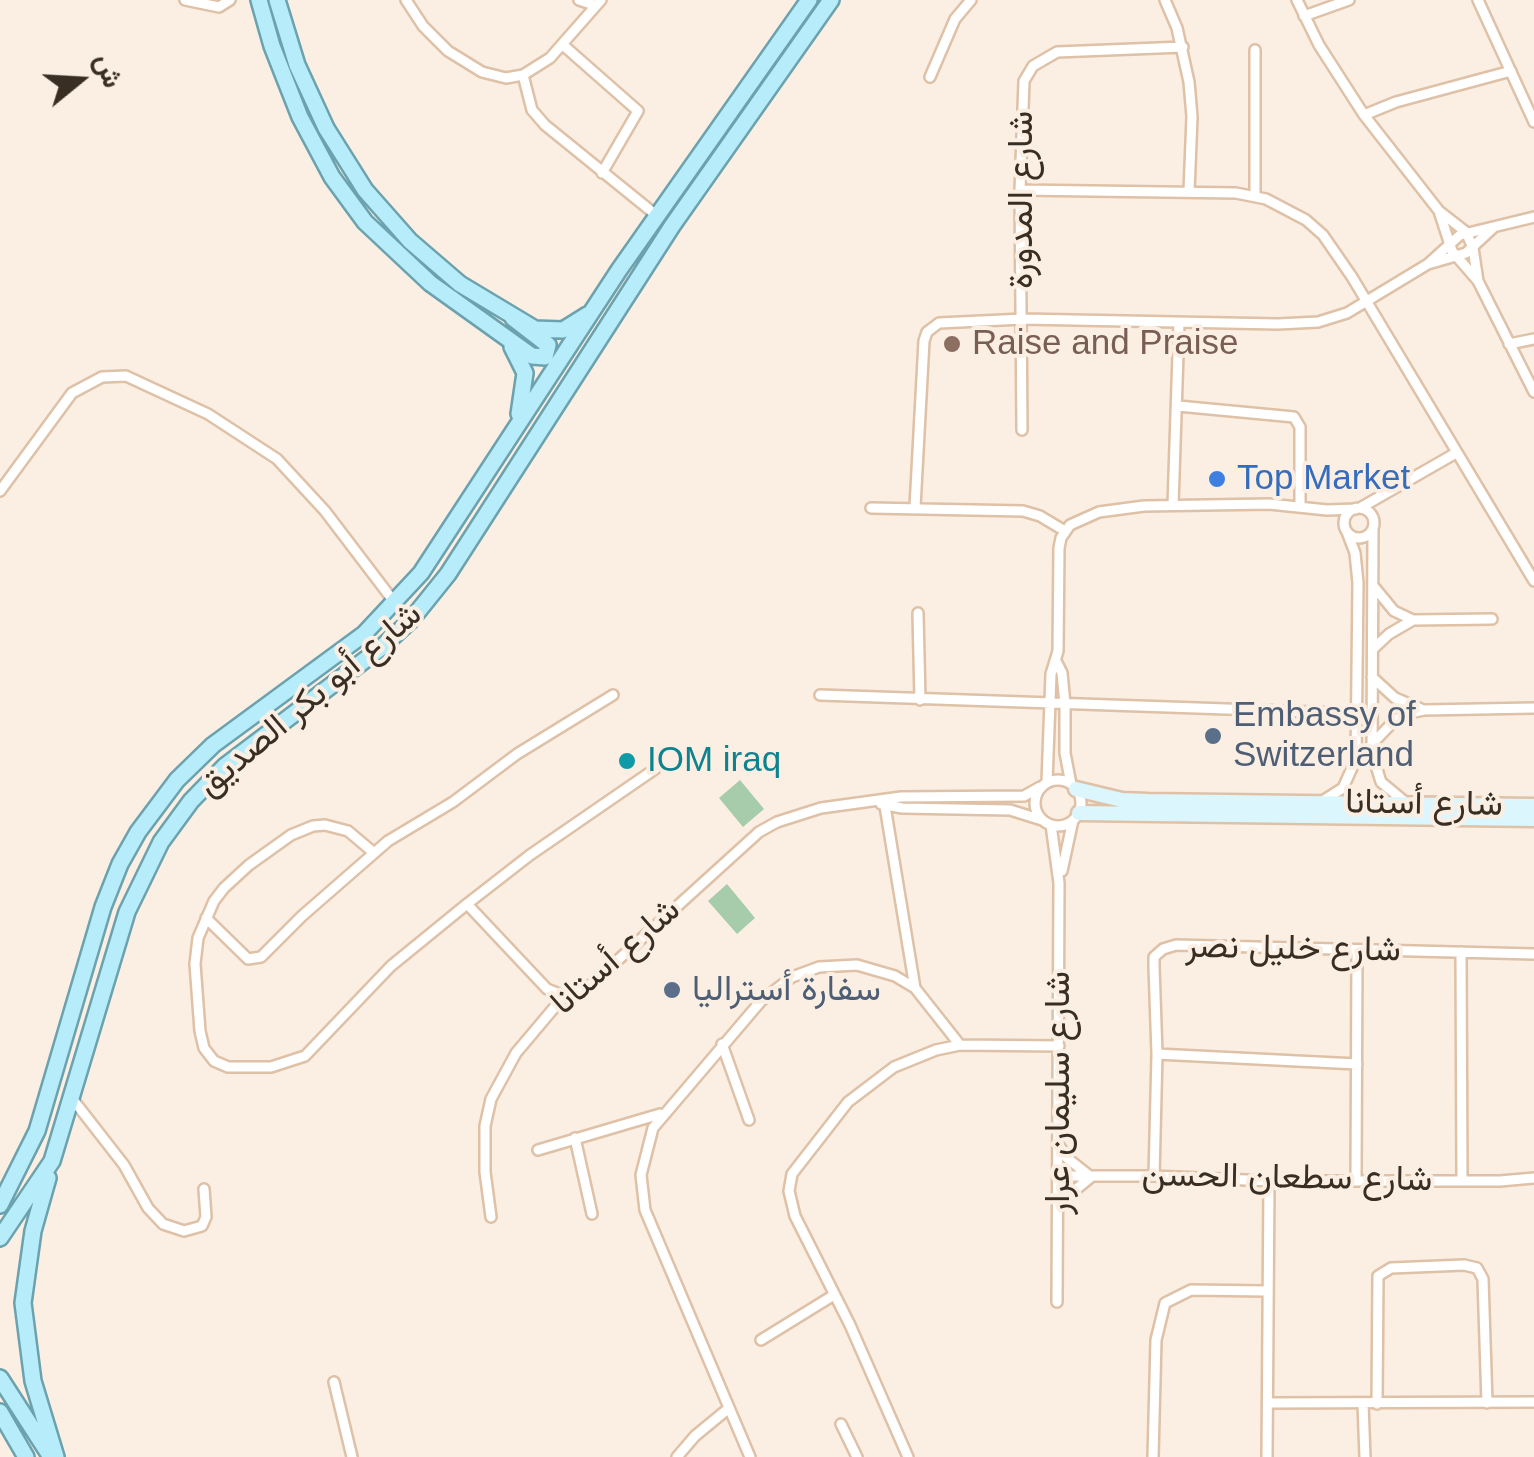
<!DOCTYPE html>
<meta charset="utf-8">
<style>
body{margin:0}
#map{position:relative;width:1534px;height:1457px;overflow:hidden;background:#fbefe4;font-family:Helvetica,Vazirmatn,sans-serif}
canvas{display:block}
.north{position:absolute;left:30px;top:30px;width:100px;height:100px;-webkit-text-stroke:8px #fbefe4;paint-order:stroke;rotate:72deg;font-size:28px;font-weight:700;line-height:40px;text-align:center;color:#392e23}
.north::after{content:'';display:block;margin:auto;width:35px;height:45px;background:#392e23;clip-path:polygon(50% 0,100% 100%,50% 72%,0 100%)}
</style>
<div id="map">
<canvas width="1534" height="1457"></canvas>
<div class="north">ش</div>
</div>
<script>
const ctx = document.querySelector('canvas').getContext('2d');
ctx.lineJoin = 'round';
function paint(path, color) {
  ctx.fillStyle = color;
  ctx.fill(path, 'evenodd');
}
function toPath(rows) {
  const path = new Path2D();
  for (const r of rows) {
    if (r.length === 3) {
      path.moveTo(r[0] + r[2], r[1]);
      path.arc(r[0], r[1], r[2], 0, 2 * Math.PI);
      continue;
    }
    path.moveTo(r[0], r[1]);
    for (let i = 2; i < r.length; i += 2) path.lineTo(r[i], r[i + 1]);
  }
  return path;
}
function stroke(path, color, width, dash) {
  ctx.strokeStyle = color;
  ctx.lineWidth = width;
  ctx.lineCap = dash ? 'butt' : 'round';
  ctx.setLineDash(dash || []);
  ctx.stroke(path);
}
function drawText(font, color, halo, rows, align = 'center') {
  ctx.font = font + ' Helvetica,Vazirmatn,sans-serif';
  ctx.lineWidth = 8;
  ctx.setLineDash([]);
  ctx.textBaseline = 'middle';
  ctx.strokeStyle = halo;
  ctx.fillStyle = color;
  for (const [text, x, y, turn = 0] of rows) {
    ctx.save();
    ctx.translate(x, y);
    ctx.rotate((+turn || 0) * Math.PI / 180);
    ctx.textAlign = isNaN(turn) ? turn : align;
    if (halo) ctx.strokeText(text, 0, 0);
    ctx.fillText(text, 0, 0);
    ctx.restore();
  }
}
paint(toPath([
 [740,780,764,809,743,827,719,798],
 [727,884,755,918,737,934,708,901]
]), '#a6ccab');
const street = toPath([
 [185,0,219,7,230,0],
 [406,0,423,26,448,51,482,72,506,78,523,75,550,58,601,0],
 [579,0,594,5],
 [1165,0,1177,28,1189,82,1192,117,1189,191],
 [1297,0,1319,45,1364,115,1439,211,1466,232,1473,248,1478,281],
 [1478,0,1534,122],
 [1304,16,1349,0],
 [563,45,638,111,602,173],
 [1255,50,1255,196],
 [523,75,532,110,545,125,656,215],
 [930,77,955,19,971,0],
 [1364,115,1396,102,1511,71],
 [1020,190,1236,193,1266,199,1306,220,1323,235,1352,277,1534,581],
 [1439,211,1452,251,1478,281,1534,392],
 [1428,264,1466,253,1494,227],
 [1509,344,1534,339],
 [1178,406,1294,417,1300,427,1300,507],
 [1022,430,1020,190,1024,81,1033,66,1057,52,1183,47],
 [0,491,72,393,102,377,126,376,208,414,277,459,325,511,395,603],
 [1173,505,1179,323],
 [915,507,924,341,927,332,939,323,1023,319,1278,324,1318,322,1347,313,1428,264,1460,235,1534,217],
 [871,508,1023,511,1040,516,1065,531],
 [1360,508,1456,453],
 [1359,523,15],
 [1373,528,1372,753,1381,782,1405,802],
 [1375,588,1394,611,1413,620,1492,619],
 [918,613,920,700],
 [1373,649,1389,634,1413,620],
 [1057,663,1062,673,1065,704,1065,753,1071,784],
 [1372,677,1395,698,1421,709],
 [820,695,1371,714],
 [1371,745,1395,720,1410,713,1424,710,1534,708],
 [1058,803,23],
 [1047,782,1051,674,1058,651,1059,548,1061,538,1070,525,1099,512,1144,506,1269,504,1327,510,1356,509],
 [884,800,915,988],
 [1321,802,1343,788,1356,759,1358,583,1355,553,1347,532],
 [881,804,902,808,1010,810,1042,820],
 [1051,825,1059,883,1057,1302],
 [373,852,348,831,325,825,313,826,291,835,249,865,224,888,214,901,198,938,195,964,200,1031,204,1048,214,1061,228,1067,271,1067,305,1056,391,966,467,904],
 [1062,871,1073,820],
 [206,918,248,959,261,957,302,916,388,841,453,802,517,754,613,695],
 [1461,952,1462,1181],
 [564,996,547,989,467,904,530,855,655,769],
 [722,1044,749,1120],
 [1157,1054,1357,1064],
 [71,1097,124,1165,148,1208,163,1224,184,1231,202,1226,206,1217,204,1189],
 [575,1138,592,1214],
 [538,1150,660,1114],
 [1059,1176,1154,1176,1269,1181,1500,1181,1534,1178],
 [1154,1176,1157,1054,1154,967,1154,957,1163,949,1176,945,1534,954],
 [1356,1179,1357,952],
 [1059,1208,1069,1195,1091,1177,1067,1158,1060,1147],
 [491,1217,485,1172,485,1126,491,1099,516,1053,564,996,586,989,759,832,777,822,821,808,901,797,1024,796,1040,787],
 [761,1340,834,1295],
 [334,1382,352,1457],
 [1268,1403,1534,1402],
 [1363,1404,1365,1457],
 [1377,1404,1378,1276,1391,1268,1464,1265,1477,1268,1483,1279,1487,1403],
 [841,1424,857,1457],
 [677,1457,695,1436,729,1408],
 [750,1457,645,1210,641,1175,653,1128,761,1001,792,977,819,967,857,965,895,976,915,988,960,1045],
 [908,1457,850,1325,795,1216,789,1191,792,1174,848,1102,894,1067,936,1050,960,1045,1059,1046],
 [1153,1457,1156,1340,1165,1303,1191,1290,1266,1291],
 [1267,1457,1269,1181]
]);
const secondary = toPath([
 [1076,789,1122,800,1148,801,1534,806],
 [1079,813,1534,819]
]);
const primary = toPath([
 [259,0,272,46,300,117,332,177,365,222,430,283,532,356,545,357,548,345,513,318],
 [277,0,297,65,326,128,365,190,410,241,460,284,535,329,563,330,587,315],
 [512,347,525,373,519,414],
 [48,1178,33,1231,23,1303,33,1381,56,1457],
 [0,1205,37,1131,103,907,120,864,138,832,177,780,213,745,364,634,421,573,619,270,809,0],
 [0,1238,52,1161,127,912,161,842,191,801,225,766,382,647,411,620,448,574,672,226,831,0],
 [0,1378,49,1454],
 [0,1412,26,1457]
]);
stroke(street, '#dec1a6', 14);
stroke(secondary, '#dec1a6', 19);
stroke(primary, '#6ca2ae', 20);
stroke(street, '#fff', 9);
stroke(secondary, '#dbf6fd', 14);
stroke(primary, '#b7edfb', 15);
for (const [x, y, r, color] of [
 [952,344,10,"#8d6e63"],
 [1217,479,10,"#3f7fe0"],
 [1213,736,10,"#5c6f8a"],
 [627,761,10,"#0f9aa8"],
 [672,990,10,"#5c6f8a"]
]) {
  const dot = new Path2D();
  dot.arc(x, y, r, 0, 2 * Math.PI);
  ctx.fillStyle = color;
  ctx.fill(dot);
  stroke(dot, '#fbefe4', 4);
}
drawText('35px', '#392e23', '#fbefe4', [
 ["شارع المدورة",1022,200,-90],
 ["شارع أبو بكر الصديق",310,700,-40],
 ["شارع أستانا",1424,804,1],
 ["شارع خليل نصر",1293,949,1],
 ["شارع أستانا",616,957,-41],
 ["شارع سليمان عرار",1059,1093,-90],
 ["شارع سطعان الحسن",1287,1178,1]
]);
drawText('35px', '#785e54', '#fbefe4', [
 ["Raise and Praise",972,344]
], 'left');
drawText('35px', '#366cbe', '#fbefe4', [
 ["Top Market",1237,479]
], 'left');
drawText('35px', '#4e5e75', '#fbefe4', [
 ["Embassy of",1233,716],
 ["Switzerland",1233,756],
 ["سفارة أستراليا",692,990]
], 'left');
drawText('35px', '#0d838f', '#fbefe4', [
 ["IOM iraq",647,761]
], 'left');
</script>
